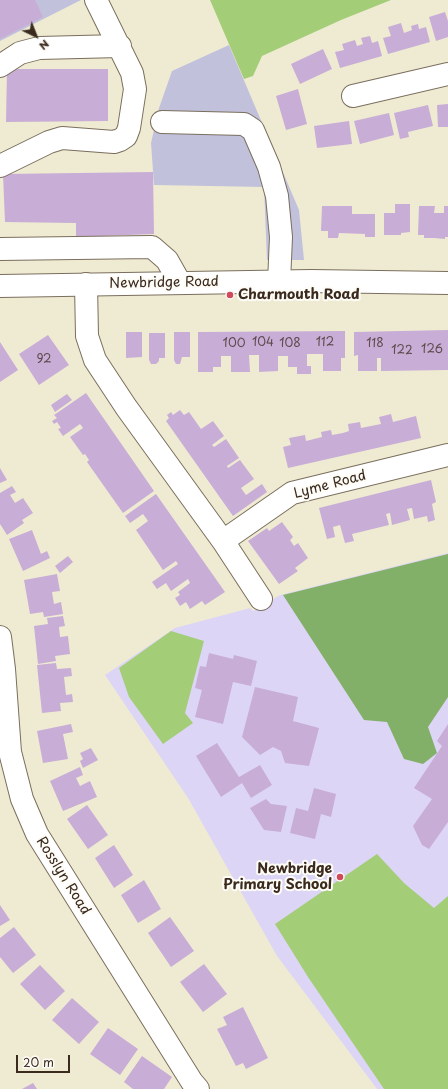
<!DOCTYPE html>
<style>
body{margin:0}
#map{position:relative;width:448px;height:1089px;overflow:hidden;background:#efebd3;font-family:"Playpen Sans",sans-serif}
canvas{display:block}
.north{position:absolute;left:16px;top:16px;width:40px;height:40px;-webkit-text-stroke:3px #fdfcf7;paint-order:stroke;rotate:137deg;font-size:11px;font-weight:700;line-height:16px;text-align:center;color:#3b2a1e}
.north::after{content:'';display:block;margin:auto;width:14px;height:18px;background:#3b2a1e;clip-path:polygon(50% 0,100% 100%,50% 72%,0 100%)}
.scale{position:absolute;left:16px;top:1055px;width:54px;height:18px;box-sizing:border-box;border:2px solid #3b2a1e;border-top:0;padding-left:5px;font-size:12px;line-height:14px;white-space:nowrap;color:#3b2a1e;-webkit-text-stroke:3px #fdfcf7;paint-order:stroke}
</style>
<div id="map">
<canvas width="448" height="1089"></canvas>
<div class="north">N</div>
<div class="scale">20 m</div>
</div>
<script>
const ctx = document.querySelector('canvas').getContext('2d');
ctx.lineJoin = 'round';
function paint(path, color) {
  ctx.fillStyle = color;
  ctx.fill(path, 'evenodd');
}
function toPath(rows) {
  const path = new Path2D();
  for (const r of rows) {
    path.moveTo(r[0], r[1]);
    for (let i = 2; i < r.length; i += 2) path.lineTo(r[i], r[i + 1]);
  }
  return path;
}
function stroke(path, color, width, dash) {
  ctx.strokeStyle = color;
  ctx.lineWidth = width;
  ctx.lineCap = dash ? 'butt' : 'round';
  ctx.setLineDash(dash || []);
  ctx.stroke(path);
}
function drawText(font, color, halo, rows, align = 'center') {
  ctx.font = font + ' "Playpen Sans",sans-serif';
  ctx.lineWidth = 4;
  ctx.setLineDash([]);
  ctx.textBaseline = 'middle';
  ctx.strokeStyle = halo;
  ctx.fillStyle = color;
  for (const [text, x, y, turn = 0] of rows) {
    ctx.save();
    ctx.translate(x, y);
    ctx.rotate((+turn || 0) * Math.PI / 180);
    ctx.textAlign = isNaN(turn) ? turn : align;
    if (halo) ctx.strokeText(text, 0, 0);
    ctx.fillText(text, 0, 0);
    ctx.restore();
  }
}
paint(toPath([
 [448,553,448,1089,377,1089,277,956,188,798,105,675,175,628,250,608,253,611,280,595]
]), '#ddd5f6');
paint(toPath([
 [0,0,81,0,0,41],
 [229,45,299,210,304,260,267,260,264,187,154,185,151,143,159,108,172,71]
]), '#c2c1dc');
paint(toPath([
 [210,0,391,0,341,20,262,56,253,76,244,79],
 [171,631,204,641,185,713,193,723,163,744,129,697,119,668],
 [377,854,404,883,434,908,448,896,448,1089,384,1089,308,977,275,924]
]), '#a4cd78');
paint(toPath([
 [448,554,448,697,428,727,437,753,423,764,404,759,387,722,364,720,283,595]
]), '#83b068');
paint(toPath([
 [0,0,35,0,43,17,0,39],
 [445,12,448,21,448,37,436,41,429,17],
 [401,23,404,33,412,30,411,26,418,24,419,29,426,27,430,42,388,54,383,38,391,36,388,27],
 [370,36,372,43,378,41,382,56,340,68,335,52,344,50,342,44,355,40,357,46,363,44,361,38],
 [323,49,332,69,300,84,291,64],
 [7,69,108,69,108,121,6,122],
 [298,89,307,124,286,130,276,96],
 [448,104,448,127,438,127,437,105],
 [428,105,433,126,408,132,409,137,400,139,394,113],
 [389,113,394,135,360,144,354,121],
 [349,121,352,144,317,148,314,126],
 [153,172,154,234,76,237,76,223,5,222,3,174],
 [395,204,410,204,410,232,401,233,401,235,384,235,384,213,395,213],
 [322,206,352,206,352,214,375,214,375,237,365,237,365,234,339,233,338,238,328,238,328,231,321,231],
 [419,206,435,206,434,213,444,213,444,206,448,206,448,237,445,237,445,239,434,238,424,238,424,235,418,235],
 [448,330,448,370,381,371,381,358,377,358,377,371,358,371,358,355,354,356,354,332],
 [345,331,345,358,341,358,341,371,323,371,323,354,307,354,307,366,311,366,311,374,297,374,297,367,288,367,288,356,278,356,278,371,259,372,259,355,249,355,250,372,231,372,231,356,221,356,221,367,213,367,213,372,198,372,198,332],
 [126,332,142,332,142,357,126,358],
 [174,332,190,332,190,357,182,357,180,364,176,364,174,360],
 [149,333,165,333,165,358,159,358,159,361,156,364,151,364,149,360],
 [48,335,69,365,39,385,19,354],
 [0,342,18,370,0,382],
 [86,393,154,491,123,513,87,462,89,460,85,454,83,455,70,437,83,428,80,424,63,436,58,429,61,428,57,422,54,424,52,421,57,418,54,415],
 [67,394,72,400,55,412,51,405],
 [180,410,184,415,189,412,201,429,213,421,224,436,212,445,214,447,226,439,239,458,227,466,228,468,240,460,254,479,241,488,246,495,262,484,267,492,233,516,166,421,169,418,167,415,171,412,173,415],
 [391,414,393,422,416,416,421,438,288,468,283,447,291,445,289,438,305,435,306,441,322,437,321,432,331,430,332,435,343,433,349,431,348,424,360,422,361,428,381,424,379,417],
 [0,468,7,480,0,483],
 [431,480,436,502,432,504,435,520,428,522,427,516,414,519,412,508,407,509,410,520,392,525,390,513,386,514,389,525,352,534,354,541,345,543,340,525,333,527,335,537,327,539,319,508],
 [12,486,16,492,10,495,15,503,23,498,33,513,22,520,24,523,7,535,0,524,0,493],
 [156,494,225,592,205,605,202,601,190,609,186,602,180,606,175,598,180,595,178,592,190,583,188,579,171,591,166,583,157,589,152,582,178,564,176,561,163,570,136,530,148,521,143,514,130,523,125,516],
 [282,522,293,537,290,540,294,546,298,543,308,558,295,568,298,571,279,584,248,541,267,528,269,531],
 [32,530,41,554,47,551,50,558,23,571,9,539],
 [68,556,73,562,60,573,55,566],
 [57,574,60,591,52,592,54,604,61,602,63,614,44,617,43,612,30,614,24,580],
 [63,616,65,626,59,627,60,637,68,636,70,654,55,656,56,661,38,664,34,626,48,624,47,618],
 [209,653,233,659,234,655,257,661,251,686,233,682,223,724,195,717,202,690,195,688,200,666,206,667],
 [56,663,57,669,71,668,72,676,64,677,66,695,72,694,73,702,60,703,61,711,42,713,37,665],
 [255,687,298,697,293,721,319,728,309,766,285,763,281,751,273,747,260,755,242,737],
 [71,724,73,732,63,734,68,759,43,763,37,731],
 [448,724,448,822,429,849,422,845,413,826,432,799,414,788,442,746,437,741],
 [217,743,239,777,260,765,272,785,251,798,242,783,221,797,196,756],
 [91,748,98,760,83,768,80,761,83,759,80,753],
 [80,767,83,775,76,778,80,786,90,781,97,797,63,811,50,781],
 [314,788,336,794,331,817,321,814,315,839,290,833,296,808,308,811],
 [266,799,271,804,287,806,281,832,264,830,250,808],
 [87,805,108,835,88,849,67,819],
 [114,845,133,875,114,888,95,858],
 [144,880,161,909,138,923,121,895],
 [0,905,10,920,0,926],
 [170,917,194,951,171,967,148,933],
 [14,927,36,955,13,973,0,957,0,938],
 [204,964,227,994,203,1012,180,982],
 [40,965,65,991,45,1010,20,984],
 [72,998,99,1022,79,1044,52,1020],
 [243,1007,268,1058,246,1069,243,1063,236,1066,217,1029,227,1025,223,1017],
 [108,1028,138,1049,120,1075,90,1054],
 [142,1056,172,1077,164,1089,133,1089,124,1082],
 [33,1083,37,1089,22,1089]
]), '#c8add6');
const minor = toPath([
 [0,66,20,53,39,48,120,46],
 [353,96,448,74],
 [162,122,244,124,253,130,269,167,277,196,281,237,279,282],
 [0,166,49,142,62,138,114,142,120,140,126,136,129,128,135,89,132,73,96,0],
 [0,249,152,247,167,260,180,283],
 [86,284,87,336,95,360,126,407,223,541,261,599],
 [223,541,292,493,448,455],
 [0,637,4,669,10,752,22,799,37,834,192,1082,198,1089]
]);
const major = toPath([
 [0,286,311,281,448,283]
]);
stroke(minor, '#7a6e5d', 24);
stroke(major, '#7a6e5d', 24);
stroke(minor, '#fff', 22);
stroke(major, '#fff', 22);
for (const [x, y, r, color] of [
 [230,295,4,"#d1495b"],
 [340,877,4,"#d1495b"]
]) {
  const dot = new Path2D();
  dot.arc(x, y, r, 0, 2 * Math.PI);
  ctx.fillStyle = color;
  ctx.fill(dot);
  stroke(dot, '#fdfcf7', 1.5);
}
drawText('12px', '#5e4b4c', null, [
 ["104",263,343],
 ["112",325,343],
 ["100",234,344],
 ["108",290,344],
 ["118",375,344],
 ["126",432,350],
 ["122",402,351],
 ["92",44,360]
]);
drawText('14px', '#3b2a1e', '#fdfcf7', [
 ["Newbridge Road",164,283,-1],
 ["Lyme Road",330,485,-15],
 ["Rosslyn Road",63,876,58]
]);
drawText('bold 14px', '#3b2a1e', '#fdfcf7', [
 ["Charmouth Road",238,295],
 ["Newbridge",332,869,"right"],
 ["Primary School",332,885,"right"]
], 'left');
</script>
